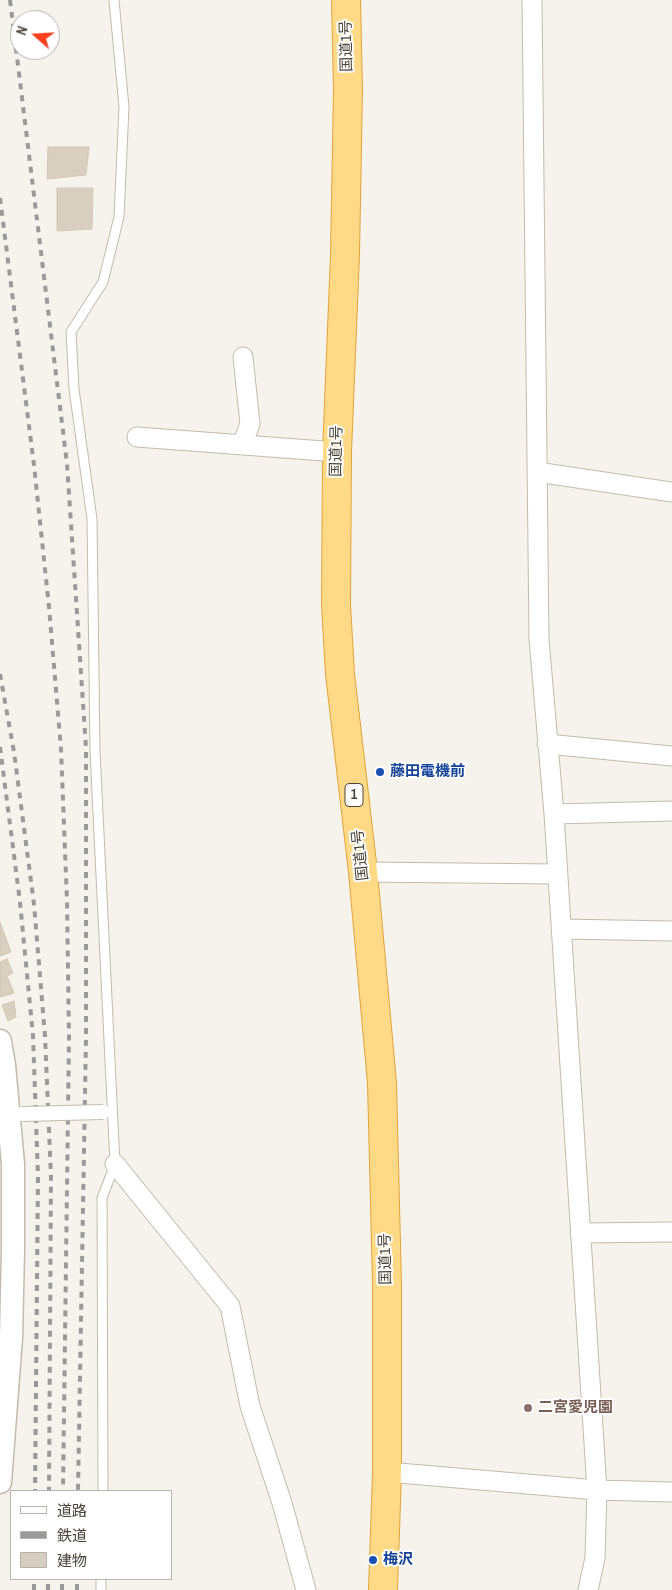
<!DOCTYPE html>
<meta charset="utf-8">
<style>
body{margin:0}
#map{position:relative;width:672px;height:1590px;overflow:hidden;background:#f6f3ec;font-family:"Archivo Narrow","Noto Sans JP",sans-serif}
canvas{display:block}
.legend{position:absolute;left:10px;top:1490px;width:162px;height:90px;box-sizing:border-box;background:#fff;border:1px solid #b7b4b0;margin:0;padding:6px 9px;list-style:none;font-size:15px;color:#4b4439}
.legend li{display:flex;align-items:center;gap:10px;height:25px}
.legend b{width:25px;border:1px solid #b7b4b0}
.north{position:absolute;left:10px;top:10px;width:50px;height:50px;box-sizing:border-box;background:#fff;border:1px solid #b7b4b0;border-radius:50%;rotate:289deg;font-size:14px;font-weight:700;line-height:20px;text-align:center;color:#4b4439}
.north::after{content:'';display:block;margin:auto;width:18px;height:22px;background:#fc3f1d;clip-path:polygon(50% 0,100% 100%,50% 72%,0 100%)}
</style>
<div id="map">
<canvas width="672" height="1590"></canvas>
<ul class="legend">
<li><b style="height:6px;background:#fff"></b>道路</li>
<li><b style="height:6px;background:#9a9a9a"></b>鉄道</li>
<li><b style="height:14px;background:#d8cfc1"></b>建物</li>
</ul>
<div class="north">N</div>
</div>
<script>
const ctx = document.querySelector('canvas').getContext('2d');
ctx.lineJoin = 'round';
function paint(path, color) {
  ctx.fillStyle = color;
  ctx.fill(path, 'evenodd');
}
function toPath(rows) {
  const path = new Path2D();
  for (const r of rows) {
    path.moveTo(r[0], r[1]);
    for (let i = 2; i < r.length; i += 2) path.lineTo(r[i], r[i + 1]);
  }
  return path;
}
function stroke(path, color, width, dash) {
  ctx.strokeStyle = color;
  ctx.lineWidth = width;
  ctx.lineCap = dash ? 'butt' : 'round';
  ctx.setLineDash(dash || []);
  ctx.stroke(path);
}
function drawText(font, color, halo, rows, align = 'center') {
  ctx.font = font + ' "Archivo Narrow","Noto Sans JP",sans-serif';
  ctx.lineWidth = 4;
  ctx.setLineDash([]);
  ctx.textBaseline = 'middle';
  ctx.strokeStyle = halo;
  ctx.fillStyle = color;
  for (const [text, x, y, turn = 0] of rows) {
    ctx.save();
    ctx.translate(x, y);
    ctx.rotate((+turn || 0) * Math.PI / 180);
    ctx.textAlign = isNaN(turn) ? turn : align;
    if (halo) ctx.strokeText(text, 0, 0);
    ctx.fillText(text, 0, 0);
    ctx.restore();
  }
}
const building = toPath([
 [48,147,89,147,86,175,47,179,48,147],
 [57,188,93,188,92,229,57,231,57,188],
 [0,922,11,952,0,956,0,922],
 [7,959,13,973,7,976,14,993,0,997,0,962,7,959],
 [14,1001,16,1017,8,1021,2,1005,14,1001]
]);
paint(building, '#d8cfc1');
stroke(building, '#d3c7b4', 1);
const service = toPath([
 [103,1491,102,1198,115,1164,95,751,92,519,74,389,71,332,103,282,119,217,124,107,114,0],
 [101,1590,101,1579]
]);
const minor = toPath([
 [532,0,539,639,554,814,597,1490,595,1558,588,1590],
 [137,437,337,452],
 [242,445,250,424,243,357],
 [537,472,672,492],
 [547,744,672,756],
 [554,814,672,811],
 [363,872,557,874],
 [561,929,672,931],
 [115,1164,230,1306,250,1406,282,1503,306,1590],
 [580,1233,672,1232],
 [387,1472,597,1490,672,1492]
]);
const tertiary = toPath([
 [0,1041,4,1065,13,1164,13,1250,11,1338,0,1482]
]);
const trunk = toPath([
 [346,0,348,89,345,255,337,452,336,605,340,674,363,872,382,1083,387,1285,387,1472,383,1590]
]);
stroke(service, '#c2bbae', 11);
stroke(minor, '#c2bbae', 21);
stroke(tertiary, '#c2bbae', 25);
stroke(trunk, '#e0a43c', 30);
stroke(service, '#fff', 9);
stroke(minor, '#fff', 19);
stroke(tertiary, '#fff', 22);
stroke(trunk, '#ffd985', 28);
stroke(toPath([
 [10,0,67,464,86,748,86,1037,78,1491],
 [0,198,34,465,49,607,61,749,67,901,69,1037,63,1491],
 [0,674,14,752,34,904,45,1036,51,1177,49,1491],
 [0,747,20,902,33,1036,38,1176,35,1491],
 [34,1590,34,1579],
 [48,1590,48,1579],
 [62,1590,62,1579],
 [77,1590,77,1579]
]), '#9a9a9a', 4, [6, 6]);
const pedestrianBridge = toPath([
 [22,1114,103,1112]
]);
stroke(pedestrianBridge, '#c2bbae', 16, []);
stroke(pedestrianBridge, '#fff', 14);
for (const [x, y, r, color] of [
 [380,772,5,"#1a4fb4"],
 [528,1408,5,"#8d6e63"],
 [373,1560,5,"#1a4fb4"]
]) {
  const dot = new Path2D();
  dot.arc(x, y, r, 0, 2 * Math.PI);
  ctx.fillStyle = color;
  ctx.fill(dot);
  stroke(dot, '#fff', 2);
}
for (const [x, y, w] of [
 [354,795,18]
]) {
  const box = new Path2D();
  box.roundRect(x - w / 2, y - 11.5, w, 23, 4);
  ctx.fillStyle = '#fff';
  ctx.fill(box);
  stroke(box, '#4b4439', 1);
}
drawText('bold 14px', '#4b4439', null, [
 ["1",354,795]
]);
drawText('15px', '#4b4439', '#fff', [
 ["国道1号",347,46,-91],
 ["国道1号",337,451,-89],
 ["国道1号",361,855,-96],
 ["国道1号",386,1259,-91]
]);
drawText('bold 15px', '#164399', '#fff', [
 ["藤田電機前",390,772],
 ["梅沢",383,1560]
], 'left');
drawText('bold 15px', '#785e54', '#fff', [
 ["二宮愛児園",538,1408]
], 'left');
</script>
